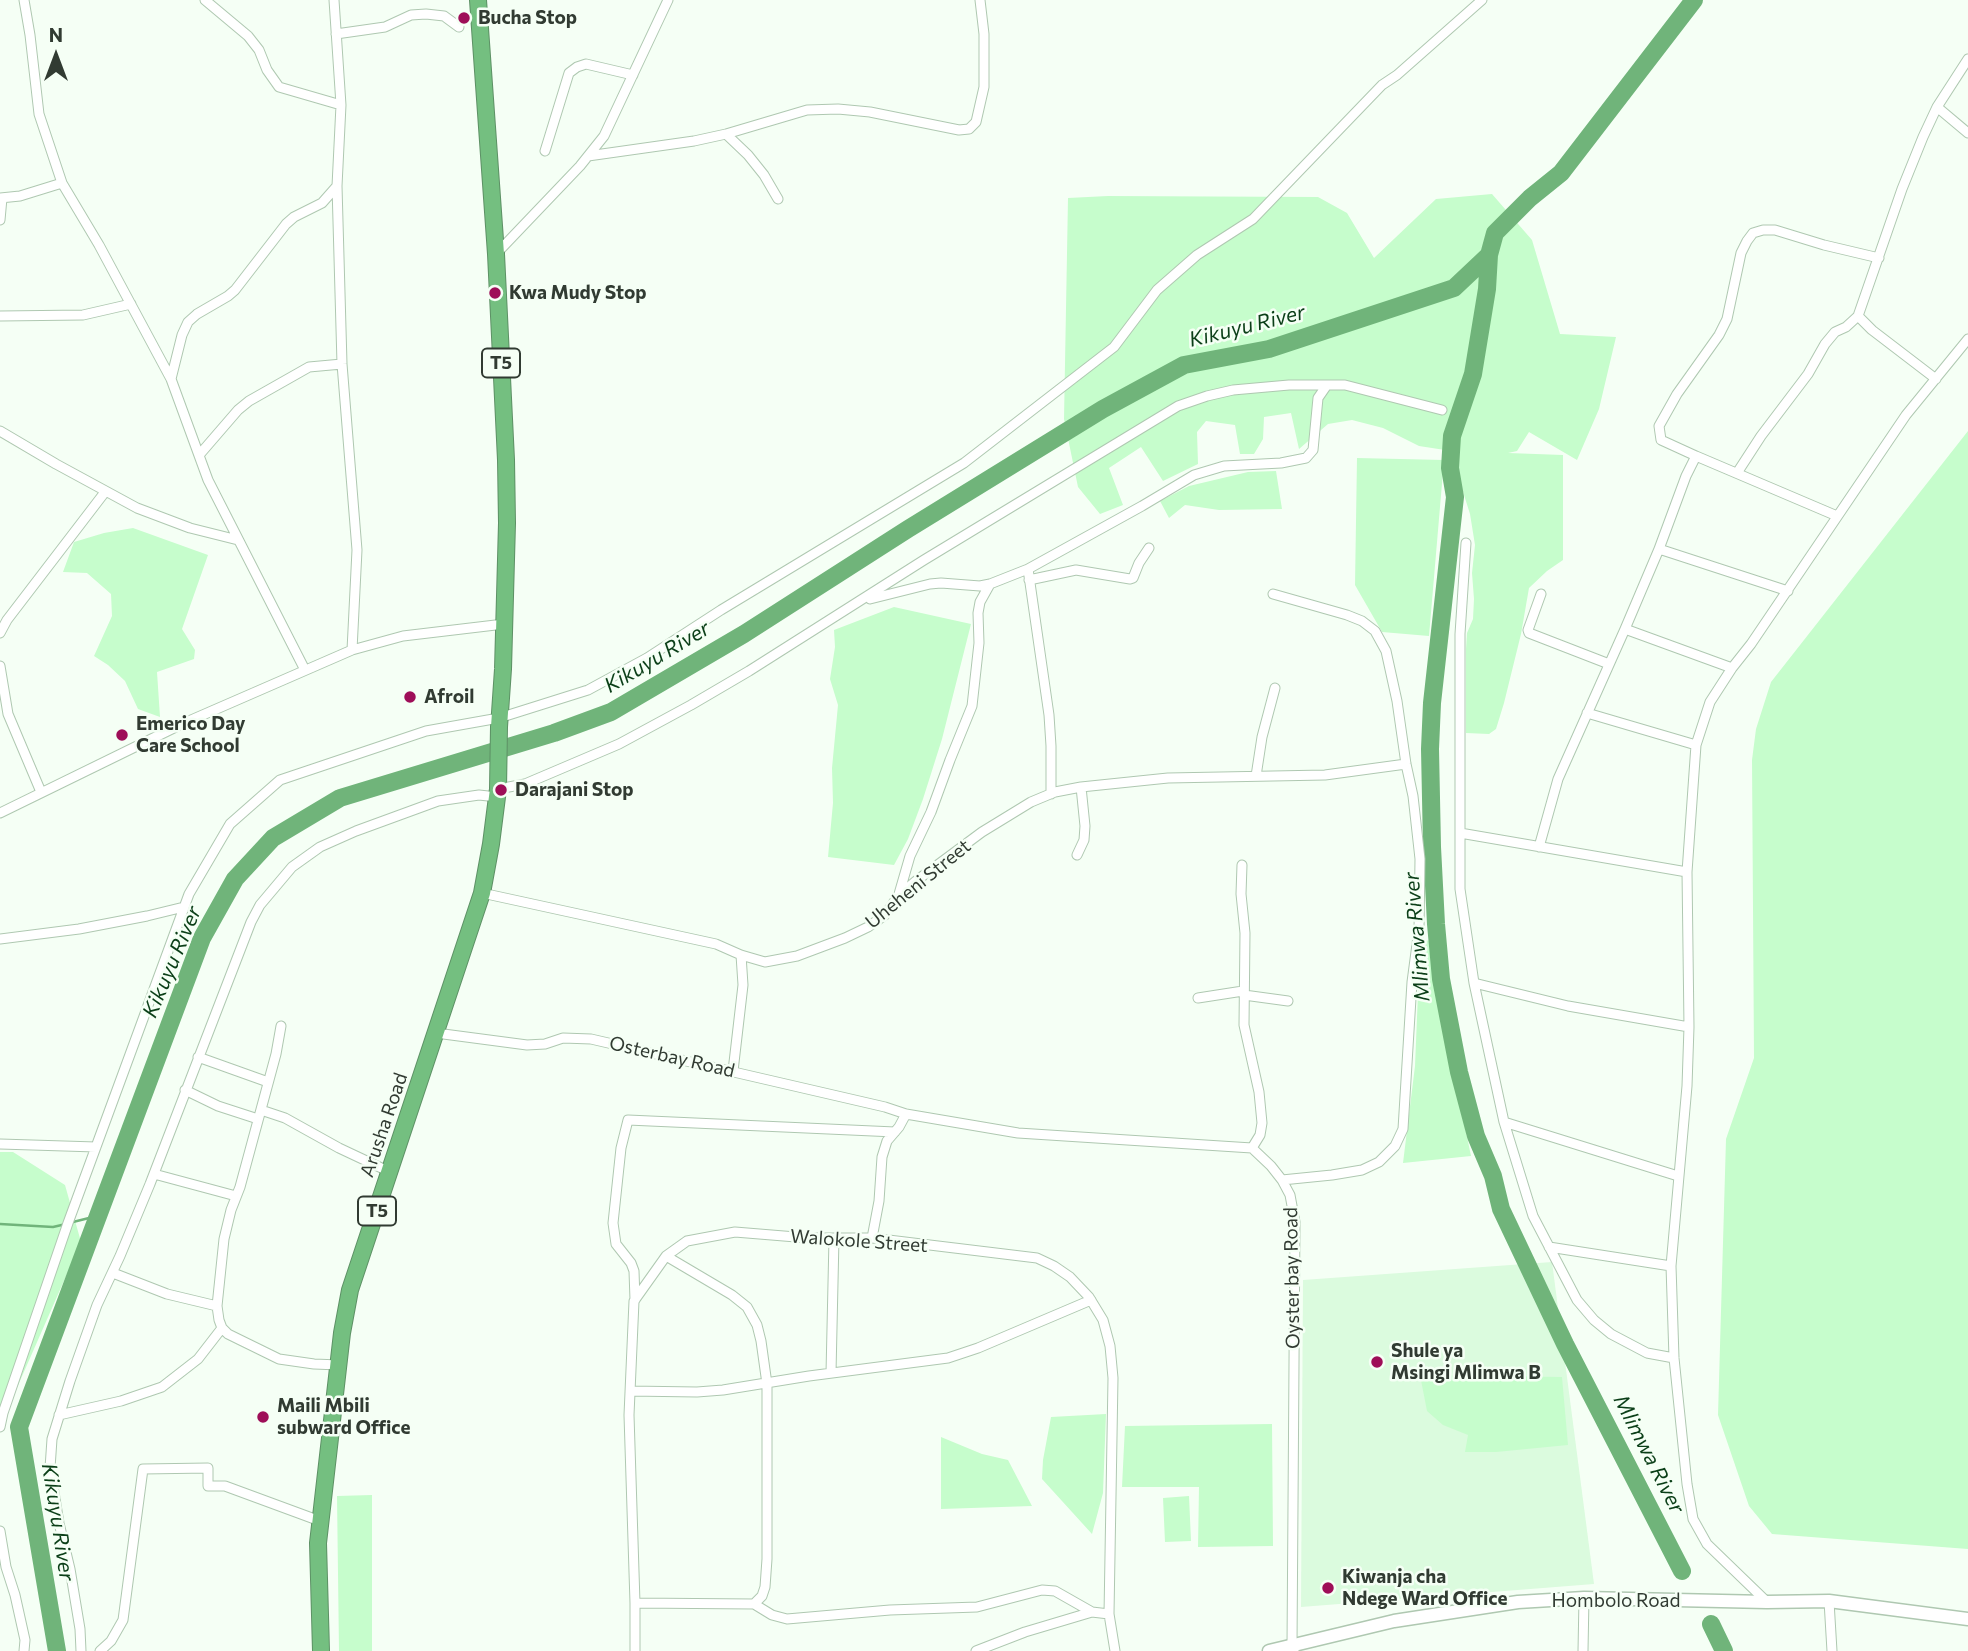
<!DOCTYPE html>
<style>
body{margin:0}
#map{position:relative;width:1968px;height:1651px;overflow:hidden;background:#f5fff5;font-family:Commissioner,sans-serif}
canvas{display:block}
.north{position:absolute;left:21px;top:21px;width:70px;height:70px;-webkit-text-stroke:5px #f5fff5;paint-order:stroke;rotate:0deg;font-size:19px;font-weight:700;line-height:28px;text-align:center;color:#313b32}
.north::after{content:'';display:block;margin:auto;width:24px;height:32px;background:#313b32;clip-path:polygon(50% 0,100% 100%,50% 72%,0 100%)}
</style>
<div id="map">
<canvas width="1968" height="1651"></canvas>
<div class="north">N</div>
</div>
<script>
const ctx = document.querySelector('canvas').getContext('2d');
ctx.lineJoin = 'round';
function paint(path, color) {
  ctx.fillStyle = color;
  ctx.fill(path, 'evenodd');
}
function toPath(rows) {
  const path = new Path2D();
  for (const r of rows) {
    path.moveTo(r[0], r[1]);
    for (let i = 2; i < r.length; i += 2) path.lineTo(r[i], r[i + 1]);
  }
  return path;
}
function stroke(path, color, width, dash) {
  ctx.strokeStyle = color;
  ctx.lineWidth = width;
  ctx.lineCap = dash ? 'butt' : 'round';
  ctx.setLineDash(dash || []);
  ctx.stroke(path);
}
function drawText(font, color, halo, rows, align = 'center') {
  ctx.font = font + ' Commissioner,sans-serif';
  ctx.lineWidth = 5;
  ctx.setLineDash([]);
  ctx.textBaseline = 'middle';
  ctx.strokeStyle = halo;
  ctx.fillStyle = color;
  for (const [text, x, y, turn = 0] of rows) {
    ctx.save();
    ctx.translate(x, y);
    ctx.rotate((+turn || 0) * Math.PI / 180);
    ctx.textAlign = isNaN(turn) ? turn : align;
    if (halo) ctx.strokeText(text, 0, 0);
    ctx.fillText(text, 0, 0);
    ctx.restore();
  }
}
paint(toPath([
 [1552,1262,1594,1584,1301,1607,1303,1280]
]), '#dbfbde');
paint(toPath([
 [1492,194,1532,240,1560,334,1616,337,1599,409,1577,460,1529,432,1517,451,1508,453,1563,455,1563,560,1547,571,1529,588,1521,634,1504,703,1496,729,1489,734,1466,733,1466,649,1467,633,1473,619,1474,599,1472,573,1475,545,1470,514,1459,479,1458,452,1419,446,1383,428,1352,420,1328,424,1299,449,1291,413,1264,417,1263,439,1254,454,1240,454,1235,425,1206,421,1197,432,1198,464,1163,481,1141,447,1109,468,1123,505,1100,514,1078,487,1064,419,1068,198,1108,196,1318,197,1347,213,1374,258,1436,199],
 [1968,431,1968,1549,1772,1534,1749,1506,1718,1415,1726,1139,1754,1058,1752,760,1756,729,1771,682],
 [1357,458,1444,460,1429,636,1382,632,1355,585],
 [1276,471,1282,509,1219,510,1185,505,1169,518,1160,501,1189,486,1248,472],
 [133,528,208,555,182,629,195,650,194,659,157,672,160,717,138,709,125,681,108,665,94,656,112,616,111,594,87,573,63,572,74,542,104,533],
 [894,607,971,624,942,739,923,799,908,839,894,865,828,857,833,803,832,768,838,705,830,679,835,647,834,630],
 [1424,940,1432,941,1440,1006,1471,1156,1403,1163,1415,1066,1418,993],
 [0,1152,13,1152,65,1185,81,1242,5,1415,0,1416],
 [1420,1375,1562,1377,1568,1445,1496,1452,1465,1452,1468,1435,1443,1425,1427,1411],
 [1106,1414,1103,1493,1092,1534,1042,1479,1043,1460,1051,1417],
 [1272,1424,1273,1546,1198,1547,1199,1487,1122,1487,1125,1426],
 [941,1437,982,1454,1008,1460,1032,1506,941,1509],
 [372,1495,372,1651,339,1651,337,1496],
 [1189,1496,1191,1541,1165,1542,1163,1498]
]), '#c6fdcc');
stroke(toPath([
 [73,1222,97,1216],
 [0,1224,53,1227,66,1224]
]), '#70b47a', 2.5);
stroke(toPath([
 [1489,255,1487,289,1473,374,1452,436,1450,468,1455,497,1432,703,1430,749,1432,847,1436,924,1441,979,1459,1072,1476,1136,1493,1176,1501,1209,1565,1344,1682,1571],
 [1711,1624,1724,1651],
 [57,1651,19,1427,202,938,235,879,273,838,340,798,554,733,611,712,744,634,908,529,1103,409,1184,365,1269,349,1454,288,1489,255,1495,233,1530,198,1561,173,1694,0]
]), '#70b47a', 18);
const street = toPath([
 [24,0,30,35,39,114,62,183,99,245,171,379,208,480,305,670],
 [205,0,248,36,259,50,267,70,279,87,341,105],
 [334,0,341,105,337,186,342,364,357,550,352,650],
 [336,34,385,27,411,15,426,14,444,16,459,27],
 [1937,107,1968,133],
 [726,134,748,155,764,175,778,199],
 [545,151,569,73,577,67,586,64,633,75],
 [588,156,694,141,726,134,807,110,838,109,870,112,959,130,969,129,976,122,984,87,984,34,980,0],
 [0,198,20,196,62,183],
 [0,220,2,198],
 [497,253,580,166,604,136,668,0],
 [0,316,83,315,131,304],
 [1858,316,1872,330,1936,379],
 [171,379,182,335,188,322,197,314,228,296,235,290,286,224,294,217,322,203,337,186],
 [0,431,56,464,137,508,190,528,238,540],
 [200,454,238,410,249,401,309,367,342,364],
 [1696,456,1661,440,1659,426,1677,394,1719,335,1727,319,1741,253,1747,241,1753,233,1763,230,1775,230,1824,245,1879,258],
 [1737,473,1761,436,1808,374,1825,344,1835,332,1846,327,1858,316,1902,189,1923,137,1937,107,1968,59],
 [1466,543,1460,634,1460,889,1474,983,1504,1122,1533,1216,1577,1300,1594,1320,1611,1334,1647,1353,1674,1358],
 [1659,549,1788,591],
 [1028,569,1049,715,1051,746,1051,794],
 [1029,580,1076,570,1130,579,1133,578,1139,563,1149,548],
 [1273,594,1347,615,1362,621,1375,631,1386,651,1397,701,1406,764,1413,796,1420,859,1419,929,1412,982,1403,1129,1395,1146,1379,1162,1362,1170,1332,1175,1282,1180],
 [1541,594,1528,630,1529,633,1609,664],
 [870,599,930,584,941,583,980,586,990,584,1028,569,1142,506,1194,475,1224,466,1281,463,1306,458,1313,450,1318,398,1327,385],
 [1625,629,1732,668],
 [0,633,7,620,105,492],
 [0,666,8,714,41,792],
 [1587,713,1696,745],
 [1256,776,1262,737,1275,688],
 [498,789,525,784,619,744,691,705,749,671,924,560,1178,406,1207,396,1233,390,1289,385,1345,385,1442,410],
 [0,813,182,724,352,650,403,636,504,624],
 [1460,833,1687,872],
 [1539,847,1558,779,1625,629,1659,549,1686,476,1696,456,1837,516],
 [1077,855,1084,840,1085,826,1081,787],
 [1242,865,1241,894,1245,933,1244,1025,1259,1092,1262,1123,1260,1135,1252,1148],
 [482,893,716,944,741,955,765,962,797,956,845,938,868,927,885,915,898,896,916,881,982,832,1031,802,1055,792,1081,787,1168,778,1325,775,1406,764],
 [899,894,910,856,931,812,950,760,972,706,979,643,978,613,980,602,990,584],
 [0,939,79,929,147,916,184,907],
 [1474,983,1568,1006,1689,1027],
 [1244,995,1288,1001],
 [1198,998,1243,991],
 [281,1026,276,1054,240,1187,231,1210,224,1239,217,1306,219,1320,222,1328,228,1334,279,1359,314,1364,339,1365],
 [436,1033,527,1045,545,1044,563,1038,591,1039,885,1107,906,1114,1018,1133,1252,1148,1271,1166,1282,1180,1290,1195,1295,1222,1292,1645,1294,1650],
 [198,1057,268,1082],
 [733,1071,743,985,741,955],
 [185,1090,218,1106,258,1119],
 [261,1110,285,1118,339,1148,390,1172],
 [1504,1122,1678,1176],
 [0,1144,96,1147],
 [154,1174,236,1196],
 [872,1238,879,1201,882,1157,887,1141,899,1127,906,1114],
 [1549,1247,1671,1266],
 [113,1273,167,1294,217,1306],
 [635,1300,634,1271,631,1263,616,1244,613,1223,621,1148,628,1120,895,1132],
 [831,1373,834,1238],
 [630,1391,697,1392,723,1390,809,1376,948,1358,978,1348,1091,1300],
 [59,1415,121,1401,162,1387,198,1359,222,1328],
 [0,1427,3,1413,68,1223,189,894,230,824,280,780,426,731,499,718,588,690,647,658,721,610,964,463,1114,347,1157,290,1197,255,1253,219,1382,85,1397,75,1482,0],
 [0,1531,6,1567,15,1595,25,1640,24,1651],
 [1829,1601,1832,1651],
 [1767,1602,1707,1544,1693,1519,1687,1484,1674,1358,1671,1266,1687,1086,1689,1027,1687,872,1696,745,1710,702,1732,668,1751,644,1906,415,1968,339],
 [635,1603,754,1604,762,1596,765,1587,767,1559,767,1384,761,1341,757,1325,747,1307,732,1295,666,1256],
 [754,1604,772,1615,787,1619,890,1610,977,1607,1042,1590,1055,1591,1092,1612],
 [81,1651,80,1629,70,1569,59,1523,50,1468,52,1439,70,1381,97,1305,120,1256,150,1184,251,922,260,905,292,867,320,847,356,831,438,801,479,795,497,797],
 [100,1651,111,1641,123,1620,143,1469,208,1468,208,1486,225,1486,320,1521],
 [635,1651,635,1603,629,1415,634,1301,666,1256,687,1241,735,1232,808,1238,872,1238,1037,1258,1054,1266,1070,1277,1089,1297,1103,1320,1110,1346,1113,1378,1109,1614,1115,1651],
 [976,1651,1025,1632,1092,1612,1109,1614],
 [1583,1651,1584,1598]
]);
const secondary = toPath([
 [1269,1651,1394,1621,1518,1602,1584,1598,1767,1602,1829,1601,1968,1619]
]);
const highway = toPath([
 [321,1651,318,1543,342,1333,350,1290,482,893,491,844,498,789,499,727,503,669,507,523,506,460,496,254,478,0]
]);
stroke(street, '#afc8b1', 11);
stroke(secondary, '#afc8b1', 15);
stroke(highway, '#5d9165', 18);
stroke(street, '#fff', 9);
stroke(secondary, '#fff', 12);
stroke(highway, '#74bf80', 16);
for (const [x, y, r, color] of [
 [464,18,7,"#9e0e58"],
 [495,293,7,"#9e0e58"],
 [410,697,7,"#9e0e58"],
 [122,735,7,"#9e0e58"],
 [501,790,7,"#9e0e58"],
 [1377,1362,7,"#9e0e58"],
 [263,1417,7,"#9e0e58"],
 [1328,1588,7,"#9e0e58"]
]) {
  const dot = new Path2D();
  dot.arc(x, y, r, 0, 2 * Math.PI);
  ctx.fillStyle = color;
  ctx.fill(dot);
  stroke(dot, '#f5fff5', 2.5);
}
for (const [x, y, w] of [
 [501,363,38],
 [377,1211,38]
]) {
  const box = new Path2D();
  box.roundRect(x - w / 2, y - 14.5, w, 29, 5);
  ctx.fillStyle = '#f5fff5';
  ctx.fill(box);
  stroke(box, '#313b32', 2);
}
drawText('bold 18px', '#313b32', null, [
 ["T5",501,363],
 ["T5",377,1211]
]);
drawText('bold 19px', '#313b32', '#f5fff5', [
 ["Bucha Stop",478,18],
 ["Kwa Mudy Stop",509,293],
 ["Afroil",424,697],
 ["Emerico Day",136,724],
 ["Care School",136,746],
 ["Darajani Stop",515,790],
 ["Shule ya",1391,1351],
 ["Msingi Mlimwa B",1391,1373],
 ["Maili Mbili",277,1406],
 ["subward Office",277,1428],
 ["Kiwanja cha",1342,1577],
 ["Ndege Ward Office",1342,1599]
], 'left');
drawText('19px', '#313b32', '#f5fff5', [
 ["Uheheni Street",918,884,-39],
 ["Osterbay Road",672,1057,13],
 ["Arusha Road",384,1125,-71],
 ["Walokole Street",859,1241,4],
 ["Oyster bay Road",1292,1278,-91],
 ["Hombolo Road",1616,1601]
]);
drawText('italic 21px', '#0b3f18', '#f5fff5', [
 ["Kikuyu River",1247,326,-14],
 ["Kikuyu River",657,657,-31],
 ["Mlimwa River",1417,937,-95],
 ["Kikuyu River",172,962,-67],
 ["Mlimwa River",1649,1454,63],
 ["Kikuyu River",58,1522,81]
]);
</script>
